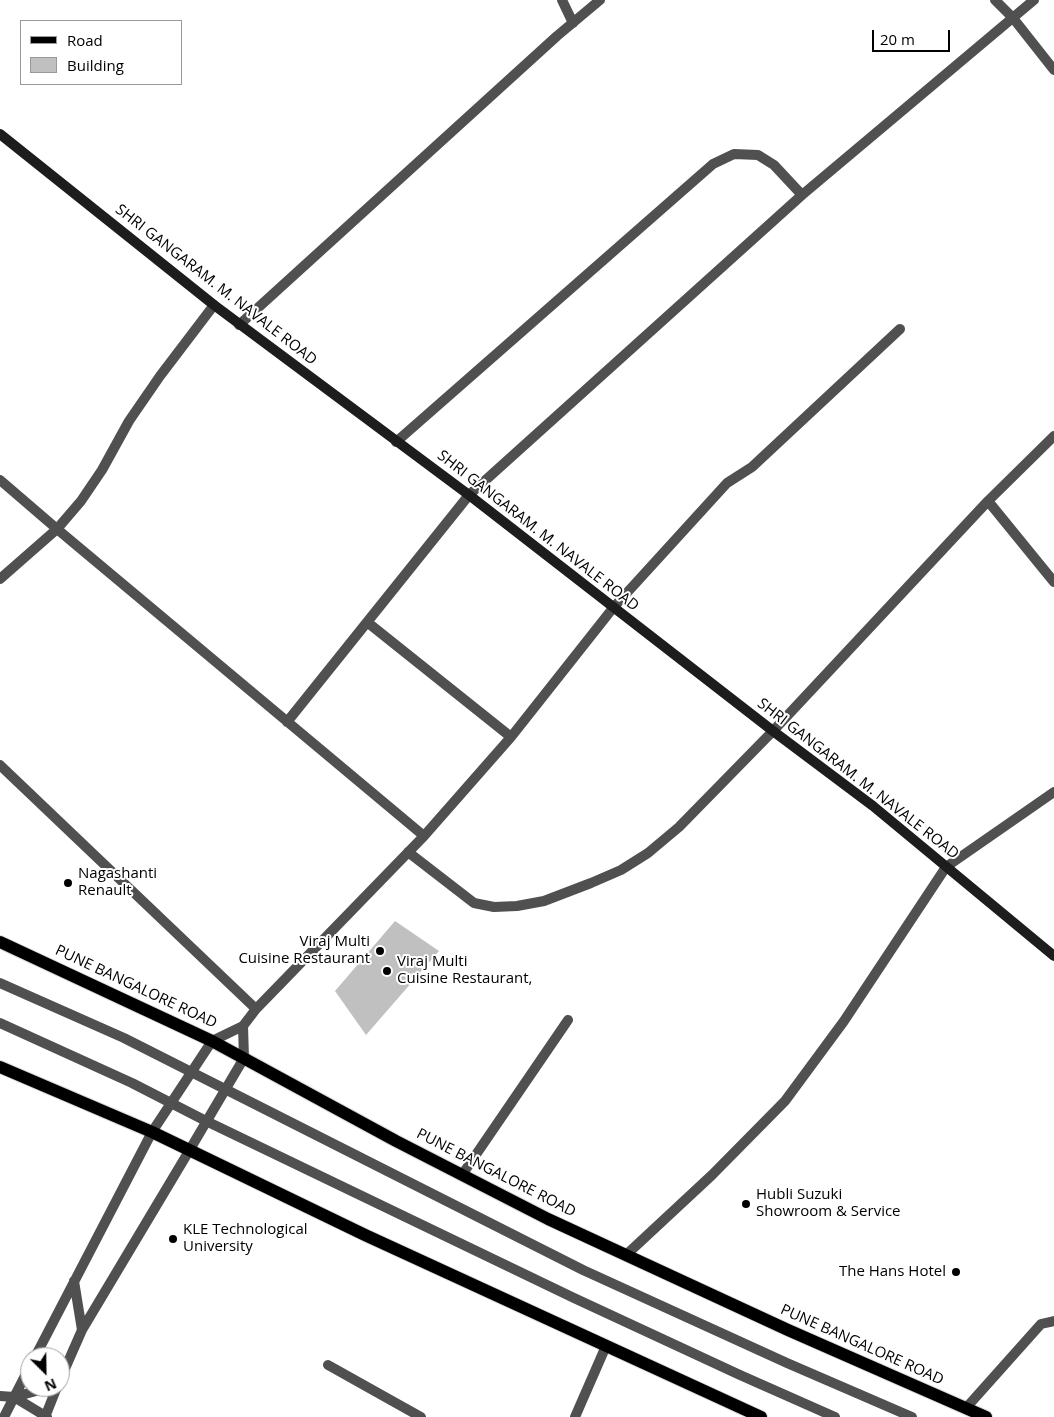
<!DOCTYPE html>
<style>
body{margin:0}
#map{position:relative;width:1054px;height:1417px;overflow:hidden;background:#fff;font-family:"Open Sans",sans-serif}
canvas{display:block}
.legend{position:absolute;left:20px;top:20px;width:162px;height:65px;box-sizing:border-box;background:#fff;border:1px solid #999;margin:0;padding:6px 9px;list-style:none;font-size:15px;color:#000}
.legend li{display:flex;align-items:center;gap:10px;height:25px}
.legend b{width:25px;border:1px solid #999}
.north{position:absolute;left:20px;top:1347px;width:50px;height:50px;box-sizing:border-box;background:#fff;border:1px solid #999;border-radius:50%;rotate:157deg;font-size:14px;font-weight:700;line-height:20px;text-align:center;color:#000}
.north::after{content:'';display:block;margin:auto;width:18px;height:22px;background:#000;clip-path:polygon(50% 0,100% 100%,50% 72%,0 100%)}
.scale{position:absolute;left:872px;top:30px;width:78px;height:22px;box-sizing:border-box;border:2px solid #000;border-top:0;padding-left:6px;font-size:15px;line-height:18px;white-space:nowrap;color:#000;-webkit-text-stroke:4px #fff;paint-order:stroke}
</style>
<div id="map">
<canvas width="1054" height="1417"></canvas>
<ul class="legend">
<li><b style="height:6px;background:#000"></b>Road</li>
<li><b style="height:14px;background:#c0c0c0"></b>Building</li>
</ul>
<div class="north">N</div>
<div class="scale">20 m</div>
</div>
<script>
const ctx = document.querySelector('canvas').getContext('2d');
ctx.lineJoin = 'round';
function paint(path, color) {
  ctx.fillStyle = color;
  ctx.fill(path, 'evenodd');
}
function toPath(rows) {
  const path = new Path2D();
  for (const r of rows) {
    path.moveTo(r[0], r[1]);
    for (let i = 2; i < r.length; i += 2) path.lineTo(r[i], r[i + 1]);
  }
  return path;
}
function stroke(path, color, width, dash) {
  ctx.strokeStyle = color;
  ctx.lineWidth = width;
  ctx.lineCap = dash ? 'butt' : 'round';
  ctx.setLineDash(dash || []);
  ctx.stroke(path);
}
function drawText(font, color, halo, rows, align = 'center') {
  ctx.font = font + ' "Open Sans",sans-serif';
  ctx.lineWidth = 4;
  ctx.setLineDash([]);
  ctx.textBaseline = 'middle';
  ctx.strokeStyle = halo;
  ctx.fillStyle = color;
  for (const [text, x, y, turn = 0] of rows) {
    ctx.save();
    ctx.translate(x, y);
    ctx.rotate((+turn || 0) * Math.PI / 180);
    ctx.textAlign = isNaN(turn) ? turn : align;
    if (halo) ctx.strokeText(text, 0, 0);
    ctx.fillText(text, 0, 0);
    ctx.restore();
  }
}
paint(toPath([
 [395,921,439,951,366,1035,335,991]
]), '#c0c0c0');
const primary = toPath([
 [0,942,212,1041,396,1141,548,1219,788,1330,986,1417],
 [0,1067,152,1132,365,1235,761,1417]
]);
stroke(primary, '#dbdbdb', 14);
stroke(toPath([
 [0,983,124,1038,583,1270,787,1363,912,1417],
 [0,1023,132,1083,206,1121,574,1298,740,1375,835,1417],
 [462,1175,568,1020],
 [74,1281,82,1330],
 [35,1357,152,1132],
 [328,1365,421,1417],
 [60,1380,82,1330,189,1151],
 [0,1396,14,1397,47,1417],
 [14,1397,51,1387],
 [4,1417,30,1366],
 [45,1417,57,1387],
 [575,1417,606,1346]
]), '#505050', 10);
stroke(toPath([
 [562,0,573,23],
 [995,0,1013,18,1054,70],
 [239,325,557,36,600,0],
 [396,442,713,164,734,154,758,155,774,165,802,195],
 [0,480,57,529,424,836],
 [988,501,1054,582],
 [0,579,57,529,81,501,102,470,129,421,160,376,214,305],
 [367,622,511,737],
 [287,722,469,495,802,195,1034,0],
 [0,765,256,1009],
 [408,852,474,903,494,907,517,906,544,901,591,883,621,870,648,853,679,827,773,731,988,501,1054,436],
 [152,1132,212,1041,243,1026,256,1009,424,836,511,737,613,608,727,483,752,467,900,329],
 [189,1151,244,1058,243,1026],
 [626,1255,712,1175,785,1101,844,1021,946,867,1054,792],
 [966,1408,1041,1324,1054,1321]
]), '#505050', 10);
stroke(toPath([
 [0,134,214,305,469,495,773,731,873,806,1054,956]
]), '#1d1d1d', 10);
stroke(primary, '#000', 12);
for (const [x, y, r, color] of [
 [68,883,5,"#000"],
 [380,951,5,"#000"],
 [387,971,5,"#000"],
 [746,1204,5,"#000"],
 [173,1239,5,"#000"],
 [956,1272,5,"#000"]
]) {
  const dot = new Path2D();
  dot.arc(x, y, r, 0, 2 * Math.PI);
  ctx.fillStyle = color;
  ctx.fill(dot);
  stroke(dot, '#fff', 2);
}
drawText('15px', '#000', '#fff', [
 ["SHRI GANGARAM. M. NAVALE ROAD",216,285,38],
 ["SHRI GANGARAM. M. NAVALE ROAD",538,531,38],
 ["SHRI GANGARAM. M. NAVALE ROAD",858,779,38],
 ["PUNE BANGALORE ROAD",136,987,25],
 ["PUNE BANGALORE ROAD",496,1173,27],
 ["PUNE BANGALORE ROAD",862,1345,24]
]);
drawText('15px', '#000', '#fff', [
 ["Nagashanti",78,874],
 ["Renault",78,891],
 ["Viraj Multi",370,942,"right"],
 ["Cuisine Restaurant",370,959,"right"],
 ["Viraj Multi",397,962],
 ["Cuisine Restaurant,",397,979],
 ["Hubli Suzuki",756,1195],
 ["Showroom & Service",756,1212],
 ["KLE Technological",183,1230],
 ["University",183,1247],
 ["The Hans Hotel",946,1272,"right"]
], 'left');
</script>
